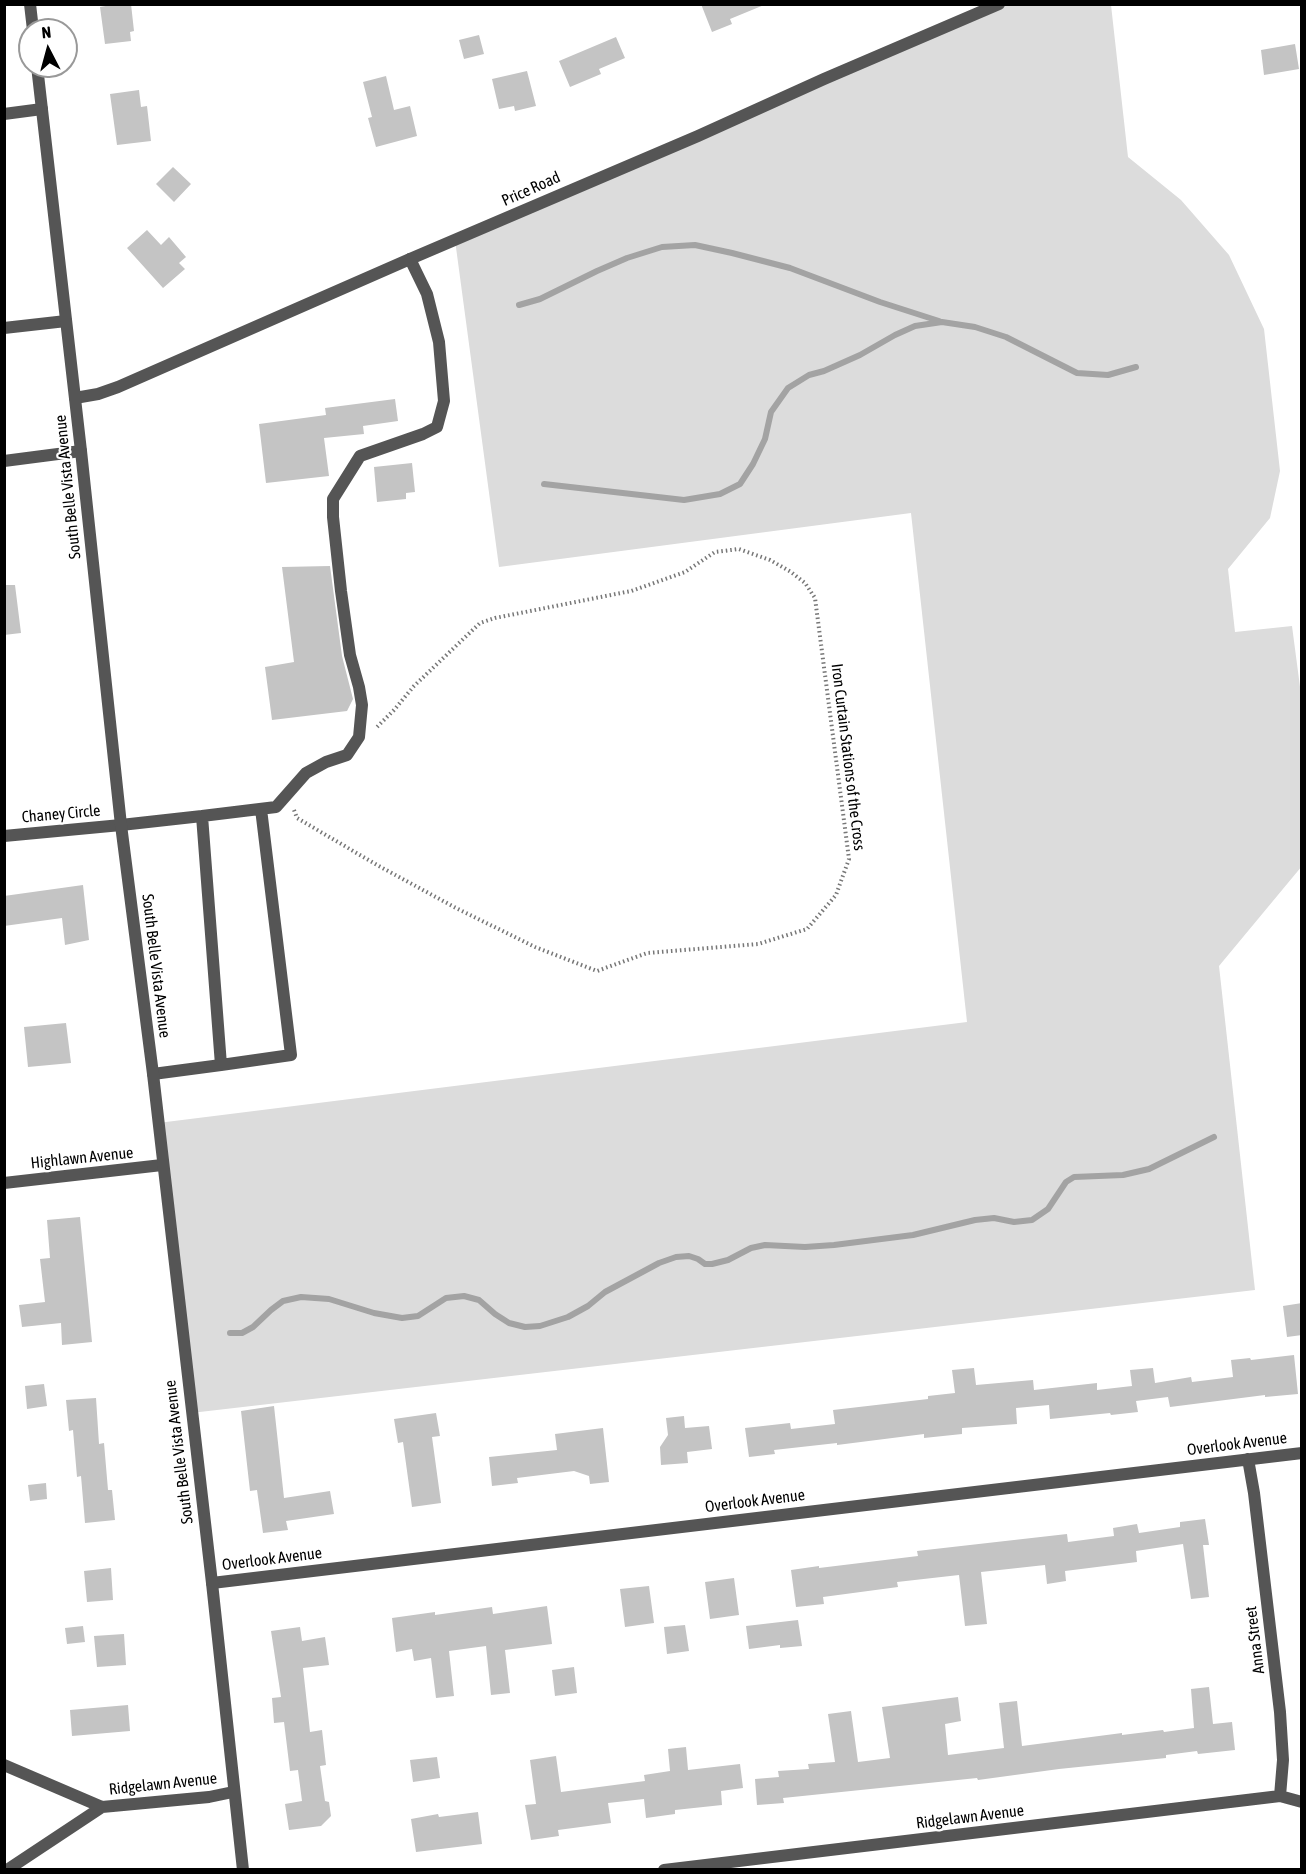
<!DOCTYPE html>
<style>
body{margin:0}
#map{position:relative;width:1306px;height:1874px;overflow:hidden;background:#fff;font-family:"Asap Condensed",sans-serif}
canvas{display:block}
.frame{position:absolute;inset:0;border:6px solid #000;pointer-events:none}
.north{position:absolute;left:18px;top:18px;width:60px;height:60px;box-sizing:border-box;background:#fff;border:2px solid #999;border-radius:50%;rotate:354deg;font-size:16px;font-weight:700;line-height:24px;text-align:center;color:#000}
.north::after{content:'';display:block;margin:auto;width:21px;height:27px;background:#000;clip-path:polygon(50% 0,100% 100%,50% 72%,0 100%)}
</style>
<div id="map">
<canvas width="1306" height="1874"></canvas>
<div class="frame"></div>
<div class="north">N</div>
</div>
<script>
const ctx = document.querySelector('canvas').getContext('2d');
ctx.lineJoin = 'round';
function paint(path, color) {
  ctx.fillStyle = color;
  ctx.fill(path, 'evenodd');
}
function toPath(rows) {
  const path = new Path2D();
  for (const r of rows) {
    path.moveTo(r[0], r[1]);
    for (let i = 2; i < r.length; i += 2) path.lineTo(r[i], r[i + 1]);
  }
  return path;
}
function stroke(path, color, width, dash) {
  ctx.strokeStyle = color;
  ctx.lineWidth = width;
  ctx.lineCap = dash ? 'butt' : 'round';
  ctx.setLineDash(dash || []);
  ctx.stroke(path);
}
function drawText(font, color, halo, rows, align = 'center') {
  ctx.font = font + ' "Asap Condensed",sans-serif';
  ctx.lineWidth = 4.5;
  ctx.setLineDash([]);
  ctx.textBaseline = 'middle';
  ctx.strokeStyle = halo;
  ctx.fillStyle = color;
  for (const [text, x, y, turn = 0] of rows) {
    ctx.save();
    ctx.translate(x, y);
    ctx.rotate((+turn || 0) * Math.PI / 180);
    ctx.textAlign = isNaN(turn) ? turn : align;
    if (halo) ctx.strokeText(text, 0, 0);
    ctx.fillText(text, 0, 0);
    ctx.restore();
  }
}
paint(toPath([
 [1000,5,1111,5,1128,157,1181,200,1229,255,1264,329,1280,471,1270,518,1228,569,1235,632,1292,626,1302,702,1302,866,1219,966,1255,1290,191,1413,158,1123,967,1022,911,513,499,567,455,240]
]), '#dcdcdc');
stroke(toPath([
 [519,305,540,299,597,271,627,258,662,247,695,245,732,253,790,268,880,302,939,321],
 [544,484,684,500,720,494,740,484,753,464,765,439,771,412,788,388,809,375,824,371,860,355,895,335,915,326,942,322,975,327,1006,337,1077,373,1108,375,1136,367],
 [230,1333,242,1333,253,1327,271,1310,283,1301,301,1297,329,1299,374,1313,402,1318,418,1316,446,1298,464,1296,479,1300,495,1314,509,1323,525,1327,540,1326,568,1317,588,1306,605,1292,659,1263,676,1257,689,1256,698,1259,705,1264,712,1264,728,1260,751,1248,765,1245,805,1247,834,1245,913,1235,975,1220,994,1218,1014,1222,1032,1220,1048,1209,1066,1182,1074,1177,1123,1175,1149,1169,1214,1137]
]), '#a3a3a3', 6);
paint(toPath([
 [117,4,131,4,134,31,130,32,131,41,105,44,100,7],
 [701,4,764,4,764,5,730,19,732,24,712,32],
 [479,35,484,54,464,59,459,40],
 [616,37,625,58,599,69,601,74,570,87,559,61],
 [1295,44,1299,69,1264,75,1261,50],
 [527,71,536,106,515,111,514,106,499,109,492,79],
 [386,76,394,110,410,106,417,136,376,147,368,118,372,117,363,82],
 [139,90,141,107,147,106,151,141,117,145,110,94],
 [173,167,191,184,174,202,156,184],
 [147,230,161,245,169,237,186,257,179,263,185,269,163,288,127,248],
 [395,399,398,421,363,426,364,434,324,438,329,476,266,483,259,424,326,415,325,408],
 [412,463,415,492,406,493,406,499,377,502,374,467],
 [330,566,342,656,353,699,347,711,272,720,265,667,294,662,282,567],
 [4,585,15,585,21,633,4,635],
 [83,885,89,940,65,945,62,918,4,926,4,896],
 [66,1023,71,1063,28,1067,24,1027],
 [80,1217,92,1342,62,1345,61,1323,22,1327,19,1305,45,1302,40,1259,50,1258,47,1220],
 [1302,1303,1302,1335,1287,1337,1283,1306],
 [1294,1355,1298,1394,1265,1397,1265,1395,1170,1407,1168,1397,1136,1401,1138,1412,1111,1415,1110,1413,1050,1419,1049,1405,1016,1408,1017,1424,962,1428,962,1434,924,1438,924,1434,837,1445,837,1443,774,1450,775,1454,749,1457,745,1428,790,1423,791,1429,835,1424,833,1410,928,1399,928,1396,955,1393,952,1370,974,1368,976,1385,1033,1380,1034,1390,1097,1383,1097,1390,1132,1386,1130,1370,1153,1368,1155,1383,1191,1377,1192,1382,1233,1377,1231,1360,1250,1358,1251,1360],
 [44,1384,47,1406,27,1409,25,1386],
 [96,1398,99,1444,104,1443,108,1490,112,1490,115,1520,85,1523,81,1476,77,1477,73,1430,69,1431,66,1400],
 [274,1406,284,1498,330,1491,334,1514,286,1521,288,1530,263,1533,257,1490,250,1491,241,1411],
 [436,1413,440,1436,432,1437,441,1503,412,1507,403,1442,398,1443,394,1419],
 [684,1416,685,1428,709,1426,712,1449,687,1452,688,1463,661,1465,660,1447,668,1435,666,1418],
 [603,1428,609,1482,590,1484,589,1476,574,1471,517,1478,518,1483,492,1486,489,1457,557,1450,555,1434],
 [46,1483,47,1499,30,1501,28,1485],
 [1205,1519,1209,1545,1203,1545,1209,1597,1191,1599,1183,1544,1136,1551,1137,1562,1065,1571,1066,1581,1047,1584,1045,1565,981,1572,987,1624,965,1626,959,1575,897,1582,898,1587,823,1597,824,1604,796,1607,791,1570,819,1566,819,1568,918,1556,917,1551,1067,1534,1068,1542,1114,1536,1113,1528,1137,1524,1139,1533,1180,1527,1180,1522],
 [111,1568,113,1600,87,1602,84,1571],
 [734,1578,739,1615,710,1619,705,1582],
 [649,1586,654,1623,625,1627,620,1589],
 [547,1606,552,1644,505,1650,510,1693,491,1695,486,1646,449,1651,454,1696,436,1698,431,1658,414,1661,412,1649,396,1652,392,1618,435,1612,435,1615,492,1607,493,1614],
 [798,1620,802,1646,780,1648,780,1645,749,1649,746,1626],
 [685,1625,689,1651,667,1654,664,1627],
 [83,1626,85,1642,67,1644,65,1628],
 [300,1627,302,1641,325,1637,329,1665,303,1668,310,1732,322,1730,326,1765,320,1766,325,1801,329,1802,331,1816,321,1826,289,1830,285,1804,302,1801,298,1770,290,1771,284,1722,274,1723,272,1698,281,1697,271,1631],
 [124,1634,126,1665,97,1667,94,1636],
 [574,1667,577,1693,555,1696,552,1670],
 [1209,1687,1213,1724,1232,1722,1235,1750,1198,1754,1197,1751,1166,1755,1166,1758,1059,1769,978,1780,977,1778,783,1798,784,1803,757,1805,755,1779,779,1777,778,1771,809,1769,808,1764,835,1762,828,1714,851,1711,858,1762,890,1758,882,1707,958,1697,961,1721,945,1724,948,1755,1004,1748,999,1703,1017,1701,1022,1746,1122,1733,1122,1735,1163,1730,1164,1732,1194,1728,1191,1689],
 [128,1705,130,1731,72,1736,70,1710],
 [686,1747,688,1770,740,1764,743,1788,721,1791,722,1805,675,1810,675,1814,646,1818,644,1799,608,1803,611,1823,558,1830,559,1836,531,1840,525,1805,536,1804,530,1760,556,1756,561,1792,645,1781,644,1775,670,1771,668,1749],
 [437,1757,440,1778,413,1782,410,1760],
 [478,1812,482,1844,416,1852,411,1819,438,1814,439,1817]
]), '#c4c4c4');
stroke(toPath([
 [294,810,297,818,377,865,456,908,535,947,597,971,647,953,758,944,807,929,836,895,849,859,815,598,805,583,791,572,770,560,739,549,715,552,685,572,631,591,495,618,480,623,414,686,394,710,376,728]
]), '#777', 4, [1.5, 3]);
stroke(toPath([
 [4,114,42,109],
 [4,328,66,321],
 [4,461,81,451],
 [202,816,276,807,306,773,326,762,347,755,359,737,362,705,359,687,350,655,341,591,333,517,333,499,360,456,423,434,437,427,444,401,439,342,427,294,410,259],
 [121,825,202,816,221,1065,153,1074],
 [221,1065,291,1055,261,809]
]), '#555', 12);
stroke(toPath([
 [75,398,98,394,118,387,410,259,698,136,824,79,999,4],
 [4,836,121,825],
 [4,1183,162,1165],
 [1248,1459,1254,1493,1280,1712,1283,1760,1280,1796],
 [212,1583,1302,1453],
 [4,1765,102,1807],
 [7,1870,102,1807,209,1797,233,1792],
 [664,1870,1280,1796,1302,1802]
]), '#555', 12);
stroke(toPath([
 [30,4,33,30],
 [37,66,81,451,121,825,153,1074,212,1583,243,1870]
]), '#555', 12);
drawText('16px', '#000', '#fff', [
 ["Price Road",531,189,-24],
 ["South Belle Vista Avenue",68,487,-96],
 ["Iron Curtain Stations of the Cross",848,757,83],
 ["Chaney Circle",61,814,-5],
 ["South Belle Vista Avenue",156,966,83],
 ["Highlawn Avenue",82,1158,-6],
 ["Overlook Avenue",1237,1444,-7],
 ["South Belle Vista Avenue",179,1452,-97],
 ["Overlook Avenue",755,1501,-7],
 ["Overlook Avenue",272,1559,-7],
 ["Anna Street",1255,1640,-97],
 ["Ridgelawn Avenue",163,1784,-6],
 ["Ridgelawn Avenue",970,1817,-7]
]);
</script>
